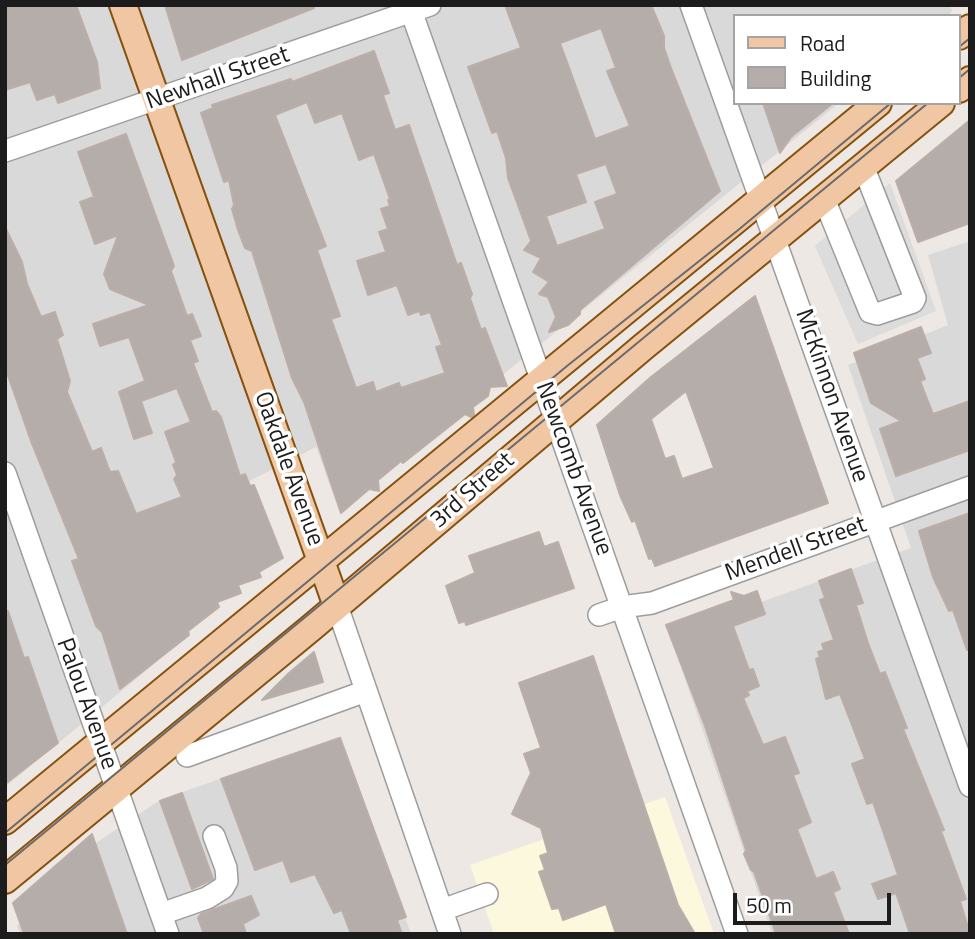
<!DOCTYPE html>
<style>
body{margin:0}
#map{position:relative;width:975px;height:939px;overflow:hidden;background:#ede8e3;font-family:"Titillium Web",sans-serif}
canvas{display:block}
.frame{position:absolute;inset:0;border:7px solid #1c1c1c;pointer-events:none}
.legend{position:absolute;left:733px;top:14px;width:228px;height:91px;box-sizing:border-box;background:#fff;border:2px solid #a4a4a4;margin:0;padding:9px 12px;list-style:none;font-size:21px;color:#1c1c1c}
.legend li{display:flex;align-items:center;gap:14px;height:35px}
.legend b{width:35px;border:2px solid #a4a4a4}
.scale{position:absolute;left:733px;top:893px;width:158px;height:32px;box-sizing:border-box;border:4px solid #1c1c1c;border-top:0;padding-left:9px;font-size:21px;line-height:24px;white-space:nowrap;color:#1c1c1c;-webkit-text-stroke:5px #fff;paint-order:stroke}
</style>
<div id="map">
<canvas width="975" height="939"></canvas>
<div class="frame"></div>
<ul class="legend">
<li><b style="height:9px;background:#f1c7a3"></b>Road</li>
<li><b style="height:19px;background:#b5ada9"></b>Building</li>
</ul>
<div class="scale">50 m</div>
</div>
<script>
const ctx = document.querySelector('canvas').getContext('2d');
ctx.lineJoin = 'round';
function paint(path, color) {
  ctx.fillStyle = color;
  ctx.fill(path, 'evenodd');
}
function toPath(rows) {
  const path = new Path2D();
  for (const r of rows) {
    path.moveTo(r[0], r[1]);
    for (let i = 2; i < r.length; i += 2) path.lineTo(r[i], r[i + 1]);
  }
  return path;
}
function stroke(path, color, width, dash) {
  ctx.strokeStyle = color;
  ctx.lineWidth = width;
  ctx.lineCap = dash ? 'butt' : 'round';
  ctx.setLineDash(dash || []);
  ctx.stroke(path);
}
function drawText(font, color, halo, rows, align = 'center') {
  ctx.font = font + ' "Titillium Web",sans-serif';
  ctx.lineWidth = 7;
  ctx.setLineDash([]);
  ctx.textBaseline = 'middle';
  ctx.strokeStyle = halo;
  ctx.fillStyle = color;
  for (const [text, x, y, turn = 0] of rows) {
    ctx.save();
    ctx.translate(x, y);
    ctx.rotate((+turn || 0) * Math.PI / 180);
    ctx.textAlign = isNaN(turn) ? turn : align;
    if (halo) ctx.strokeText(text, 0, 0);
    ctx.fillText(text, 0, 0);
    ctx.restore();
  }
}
paint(toPath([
 [5,5,950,5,952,11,947,16,735,16,735,103,839,103,338,508,316,447,119,548,153,665,5,787],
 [970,241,970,934,772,934,670,635,911,548,848,365,948,325,928,255],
 [341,736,411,934,20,934,17,926,96,843,160,800]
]), '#dad9d9');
paint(toPath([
 [665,797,714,934,494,934,470,865]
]), '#fbf8de');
paint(toPath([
 [890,183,936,311,858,344,815,246]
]), '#dcdcdc');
const building = toPath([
 [5,5,76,5,97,62,100,88,58,103,55,94,37,100,30,82,5,90,5,5],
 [165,5,314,5,314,8,182,60,165,5],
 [505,5,651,5,664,36,664,48,671,68,720,191,580,310,580,314,568,325,549,332,556,317,548,297,539,294,549,282,533,272,541,258,524,250,531,241,508,178,506,158,497,131,492,133,468,67,521,48,505,5],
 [601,28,616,68,607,71,630,126,595,139,560,43,601,28],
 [606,164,617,194,595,202,605,229,557,246,546,216,586,202,576,174,606,164],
 [374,51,389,93,383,95,395,130,409,125,457,265,461,263,472,294,470,298,481,330,485,328,507,386,490,387,488,396,473,407,474,415,471,417,465,414,403,463,401,461,378,480,379,491,369,489,341,513,304,402,292,378,252,251,245,248,238,230,232,209,234,205,229,180,224,182,201,113,213,108,212,105,291,79,292,82,374,51],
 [307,102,315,123,342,113,359,160,374,154,390,199,388,200,390,206,381,209,388,229,379,232,386,252,357,261,368,295,397,285,408,315,419,311,421,315,430,312,442,345,436,347,445,373,401,388,399,383,376,392,373,382,356,388,331,319,340,316,317,250,326,246,275,115,307,102],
 [763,103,833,103,791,137,780,153,763,103],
 [970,120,970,223,918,242,896,181,970,120],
 [126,134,174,266,171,271,187,316,192,314,201,336,190,340,198,361,193,363,212,412,216,411,221,417,240,476,245,474,250,486,254,485,283,558,259,572,261,577,238,585,241,593,217,602,219,607,188,631,189,635,120,689,102,632,96,626,72,561,79,559,31,441,5,367,5,227,22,262,27,284,41,317,55,312,63,335,57,339,70,381,67,392,92,452,101,448,110,472,118,471,136,514,182,497,174,479,177,475,173,465,176,462,165,432,191,422,177,388,141,401,152,433,134,439,119,392,145,381,129,337,100,346,93,324,149,305,110,289,104,274,118,235,95,244,80,202,94,197,78,152,126,134],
 [755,296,828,503,655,566,652,558,649,559,635,520,632,522,620,495,597,425,651,377,755,296],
 [686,391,714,468,682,479,674,456,665,459,651,419,686,391],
 [921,327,931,353,917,358,925,379,920,381,933,414,970,401,970,450,896,476,880,429,901,421,871,403,854,353,921,327],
 [970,513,970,650,967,650,953,610,949,611,933,577,919,531,970,513],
 [539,532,544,547,558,542,574,588,466,625,465,621,459,623,446,586,475,573,469,556,539,532],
 [851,569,863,603,856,605,868,643,880,674,885,672,900,710,907,728,903,729,944,830,941,831,966,899,960,901,970,934,910,934,896,893,878,899,872,884,898,875,873,802,867,804,852,764,865,759,840,694,826,699,816,659,820,657,818,652,824,650,822,644,834,640,820,600,825,598,819,581,851,569],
 [757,591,765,614,733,626,749,670,753,669,759,686,747,691,749,695,743,698,763,745,785,737,799,773,793,775,811,822,797,829,816,879,833,872,840,889,833,892,849,934,776,934,754,872,751,870,744,854,746,850,705,726,666,625,734,600,731,592,744,596,757,591],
 [5,611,8,611,24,658,28,657,58,743,5,784,5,611],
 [314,652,323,682,262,700,289,673,314,652],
 [593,656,678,905,695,934,616,934,606,904,563,920,559,908,552,909,539,872,545,870,540,856,548,853,541,828,512,814,531,773,524,754,541,748,519,683,593,656],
 [340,738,406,917,397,920,402,934,351,934,342,910,334,913,315,874,291,882,283,860,255,870,221,779,340,738],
 [182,793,213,879,192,889,160,801,182,793],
 [92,834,127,934,24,934,13,903,92,834],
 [251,896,259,915,243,924,246,934,204,934,198,918,201,914,251,896]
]);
paint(building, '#b5ada9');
stroke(building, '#bcaea7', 2);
const minor = toPath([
 [409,5,737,934],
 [691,5,970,786],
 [5,151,430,5],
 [824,199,870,312,877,314,913,302,915,298,863,166],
 [5,473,168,934],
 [337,606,450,934],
 [599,615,622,607,652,603,970,487],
 [187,756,366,691],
 [442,910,487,894],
 [161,914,207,898,223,888,227,881,226,868,214,836]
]);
const major = toPath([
 [123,5,337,606],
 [959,36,970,28],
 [959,89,970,80],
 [5,821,878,103],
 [5,880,311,628,643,347,941,103]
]);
stroke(minor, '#9d9d9d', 24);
stroke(major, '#85510f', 30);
stroke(minor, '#fff', 21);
stroke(major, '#f1c7a3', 26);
stroke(toPath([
 [959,47,970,38],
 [959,78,970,69],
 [5,833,567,366,737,231,891,103],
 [5,865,928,103]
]), '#6a6a6a', 2);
drawText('24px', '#1c1c1c', '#fff', [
 ["Newhall Street",218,79,-19],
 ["McKinnon Avenue",831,396,71],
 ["Oakdale Avenue",288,469,70],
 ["Newcomb Avenue",573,469,70],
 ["3rd Street",473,491,-41],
 ["Mendell Street",796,550,-20],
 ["Palou Avenue",86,704,70]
]);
</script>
